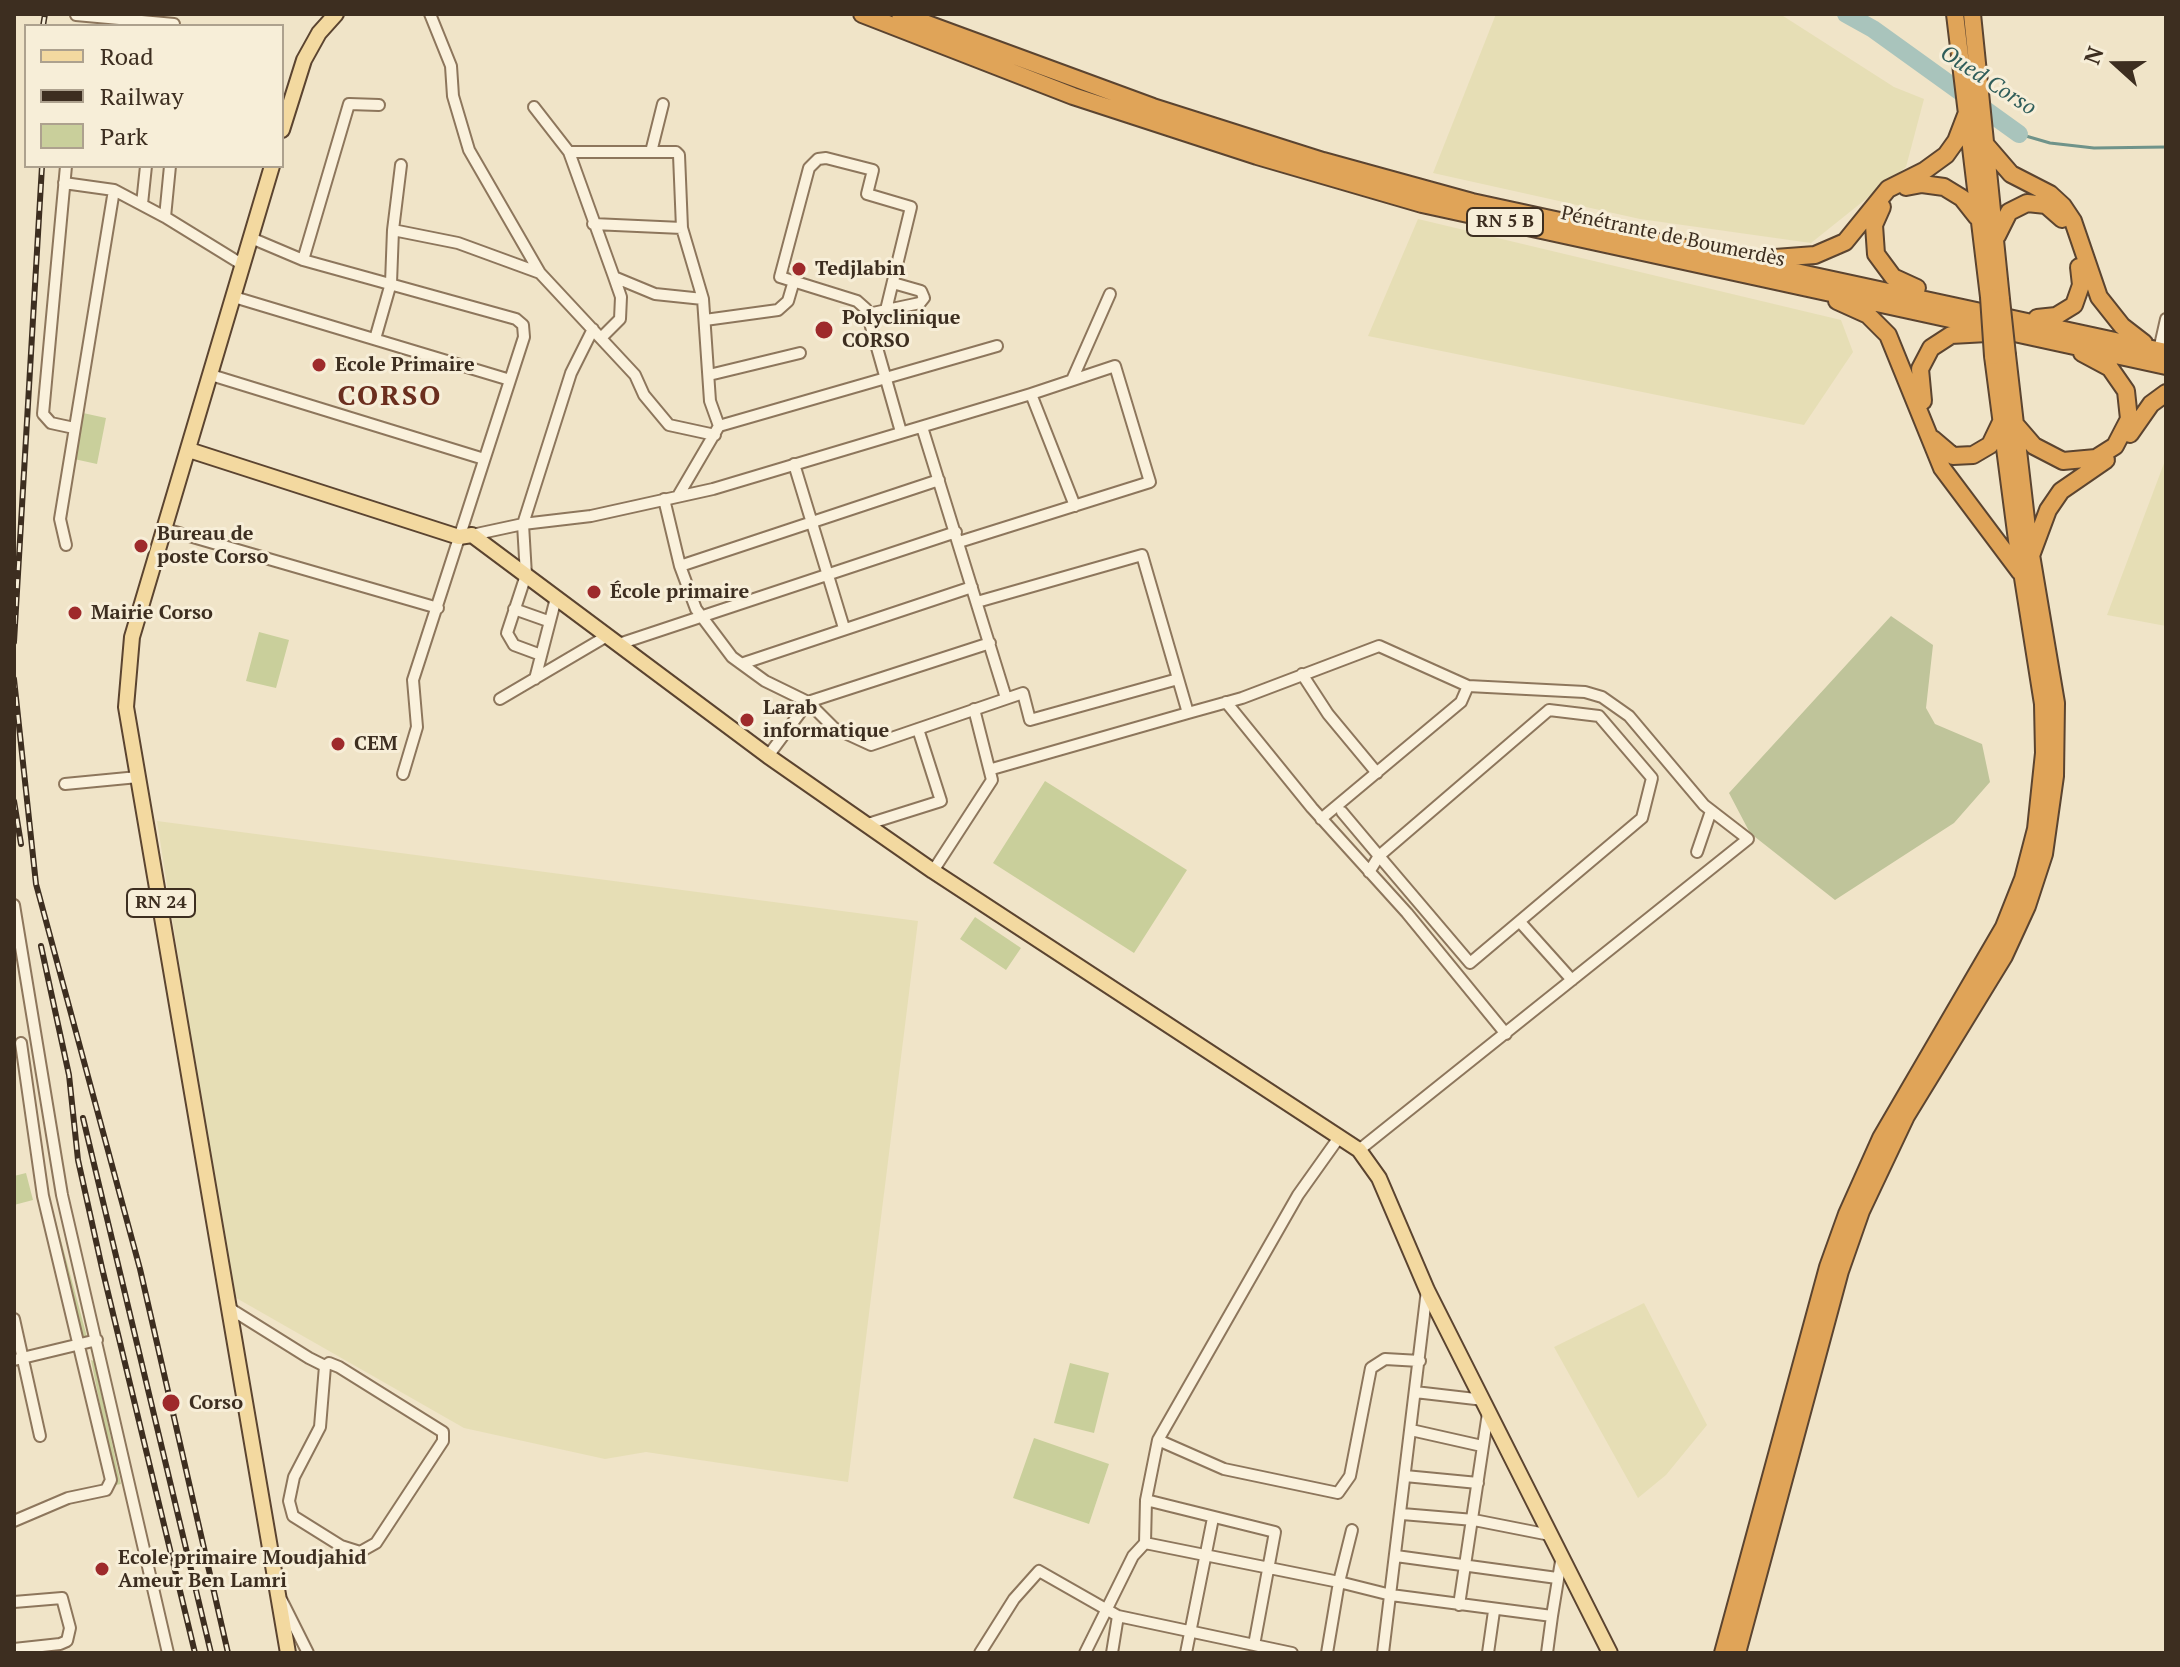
<!DOCTYPE html>
<meta charset="utf-8">
<style>
body{margin:0}
#map{position:relative;width:2180px;height:1667px;overflow:hidden;background:#f0e4c8;font-family:"PT Serif",serif}
canvas{display:block}
.frame{position:absolute;inset:0;border:16px solid #3d2e20;pointer-events:none}
.legend{position:absolute;left:24px;top:24px;width:260px;height:144px;box-sizing:border-box;background:#f7eed8;border:2px solid #ada18e;margin:0;padding:10px 14px;list-style:none;font-size:24px;color:#3d2e20}
.legend li{display:flex;align-items:center;gap:16px;height:40px}
.legend b{width:40px;border:2px solid #ada18e}
.north{position:absolute;left:2076px;top:24px;width:80px;height:80px;-webkit-text-stroke:6px #f7eed8;paint-order:stroke;rotate:291deg;font-size:22px;font-weight:700;line-height:32px;text-align:center;color:#3d2e20}
.north::after{content:'';display:block;margin:auto;width:28px;height:36px;background:#3d2e20;clip-path:polygon(50% 0,100% 100%,50% 72%,0 100%)}
</style>
<div id="map">
<canvas width="2180" height="1667"></canvas>
<div class="frame"></div>
<ul class="legend">
<li><b style="height:10px;background:#f3d9a0"></b>Road</li>
<li><b style="height:10px;background:#3d2e20"></b>Railway</li>
<li><b style="height:22px;background:#c9cf9b"></b>Park</li>
</ul>
<div class="north">N</div>
</div>
<script>
const ctx = document.querySelector('canvas').getContext('2d');
ctx.lineJoin = 'round';
function paint(path, color) {
  ctx.fillStyle = color;
  ctx.fill(path, 'evenodd');
}
function toPath(rows) {
  const path = new Path2D();
  for (const r of rows) {
    path.moveTo(r[0], r[1]);
    for (let i = 2; i < r.length; i += 2) path.lineTo(r[i], r[i + 1]);
  }
  return path;
}
function stroke(path, color, width, dash) {
  ctx.strokeStyle = color;
  ctx.lineWidth = width;
  ctx.lineCap = dash ? 'butt' : 'round';
  ctx.setLineDash(dash || []);
  ctx.stroke(path);
}
function drawText(font, color, halo, rows, align = 'center') {
  ctx.font = font + ' "PT Serif",serif';
  ctx.lineWidth = 6;
  ctx.setLineDash([]);
  ctx.textBaseline = 'middle';
  ctx.strokeStyle = halo;
  ctx.fillStyle = color;
  for (const [text, x, y, turn = 0] of rows) {
    ctx.save();
    ctx.translate(x, y);
    ctx.rotate((+turn || 0) * Math.PI / 180);
    ctx.textAlign = isNaN(turn) ? turn : align;
    if (halo) ctx.strokeText(text, 0, 0);
    ctx.fillText(text, 0, 0);
    ctx.restore();
  }
}
paint(toPath([
 [1496,14,1780,14,1894,87,1924,99,1906,167,1811,243,1640,219,1433,173],
 [1418,219,1841,320,1853,352,1804,425,1368,336],
 [2166,458,2166,626,2107,615],
 [157,821,918,921,848,1482,646,1452,605,1459,464,1428,231,1295],
 [1644,1303,1707,1425,1666,1475,1638,1498,1554,1347]
]), '#e6deb5');
paint(toPath([
 [83,413,106,418,97,464,74,459],
 [259,632,289,640,276,688,246,681],
 [1045,781,1187,870,1134,953,993,863],
 [975,917,1021,948,1006,970,960,939],
 [26,1173,33,1200,14,1205,14,1176],
 [48,1192,87,1337,83,1340,47,1196],
 [91,1360,94,1361,121,1484,116,1485],
 [1070,1363,1109,1373,1094,1433,1054,1423],
 [1034,1438,1109,1464,1089,1524,1013,1498]
]), '#c9cf9b');
paint(toPath([
 [1891,616,1933,645,1926,708,1935,724,1982,744,1990,782,1954,823,1835,900,1750,833,1729,793]
]), '#bfc49a');
stroke(toPath([
 [2019,134,2050,143,2094,148,2166,147]
]), '#6f938a', 3);
stroke(toPath([
 [1846,14,1873,29,2019,134]
]), '#a9c4bc', 18);
const minor = toPath([
 [430,14,451,66,453,96,469,150,540,273,635,375,644,395,669,425,715,435],
 [76,15,174,24],
 [534,107,569,152,614,277,655,294,703,299],
 [569,152,676,152,679,155,682,228,703,299,710,401,719,426,678,496],
 [651,152,663,104],
 [401,165,393,230,458,243,540,273],
 [66,166,43,414,51,423,74,428],
 [64,183,114,190],
 [142,204,146,166],
 [165,217,170,166],
 [593,224,682,228],
 [251,238,303,260,516,319,523,325,524,337,413,680,417,727,403,774],
 [303,260,349,104,379,105],
 [234,297,510,380],
 [886,310,911,207,867,194,873,170,826,158,818,159,809,168,780,277,857,301,866,309,901,432],
 [868,314,920,303,924,298,921,291,893,283],
 [705,320,778,310,788,301,793,284],
 [601,338,620,319,621,297,614,277],
 [375,339,391,283,393,230],
 [2159,350,2166,319],
 [211,375,484,459],
 [709,375,800,353],
 [1072,380,1110,294],
 [719,426,997,346],
 [922,427,1006,698],
 [794,464,844,628],
 [664,499,680,566,696,609,732,657,765,681,808,702,834,728,871,745,1023,693,1030,720,1178,679],
 [165,529,438,608],
 [472,535,523,524,591,516,713,489,1031,394,1075,506],
 [959,542,1150,482,1115,366,1031,394],
 [66,545,60,519,114,190,165,217,243,265],
 [680,566,939,480],
 [977,602,1142,555,1188,713,992,769],
 [514,609,548,621],
 [619,644,956,532],
 [541,655,514,645,507,633,526,575,523,524,571,373,593,329],
 [744,663,972,587],
 [1302,674,1328,714,1377,773],
 [535,679,556,598],
 [500,699,607,636],
 [1226,702,1312,808,1407,913,1506,1034],
 [1549,710,1599,716,1652,778,1642,818,1470,963,1379,856,1549,710],
 [1188,713,1242,698,1379,646,1468,686,1585,692,1602,697,1629,716,1704,805,1748,839,1359,1150],
 [768,756,808,702,990,643],
 [65,784,138,777],
 [1342,812,1379,856,1369,872],
 [1321,819,1461,702,1468,686],
 [868,824,941,801,918,729],
 [1697,852,1711,811],
 [933,871,992,780,974,709],
 [14,905,62,1195,168,1653],
 [1520,922,1572,980],
 [1340,1136,1298,1195,1158,1440,1224,1469,1338,1493,1350,1476,1371,1368,1385,1359,1420,1361],
 [229,1308,309,1358,325,1366,329,1363,339,1367,443,1432,443,1441,376,1543,360,1552,341,1546,293,1516,289,1501,294,1477,320,1427,325,1366],
 [14,1319,40,1436],
 [14,1360,97,1340],
 [1415,1392,1484,1400],
 [1411,1430,1482,1446],
 [1405,1476,1478,1483],
 [1146,1500,1275,1532,1254,1645],
 [1402,1514,1474,1520,1550,1535],
 [14,1521,68,1498,106,1490,111,1480,43,1196,21,1043],
 [1145,1543,1146,1500,1158,1440],
 [1396,1556,1557,1578],
 [282,1601,308,1653],
 [14,1602,62,1598,70,1628,67,1641,60,1644,14,1649],
 [1459,1605,1488,1413],
 [980,1653,1014,1599,1039,1571,1118,1616,1292,1653],
 [1085,1653,1133,1556,1145,1543,1339,1582,1352,1530],
 [1112,1653,1118,1616],
 [1186,1653,1213,1518],
 [1327,1653,1339,1582,1391,1595,1552,1616,1562,1555],
 [1383,1653,1427,1290],
 [1488,1653,1494,1611],
 [1547,1653,1552,1616]
]);
const major = toPath([
 [282,130,304,60,319,33,336,14],
 [272,166,132,637,126,707,288,1653],
 [189,450,459,537,472,535,768,756,933,871,1359,1150,1379,1178,1427,1290,1610,1653]
]);
const highway = toPath([
 [862,14,1073,96,1257,156,1422,204,2166,366],
 [900,14,1153,107,1323,161,1472,202,2166,352],
 [1955,14,1989,297],
 [1972,14,2001,299],
 [1986,145,2011,174,2050,194,2063,206,2073,221,2099,297,2122,326,2144,343],
 [1906,187,1922,184,1944,187,1962,198,1977,217],
 [1882,207,1874,225,1876,254,1893,277,1917,288],
 [1997,236,2009,212,2027,203,2046,205,2062,219],
 [1775,258,1815,255,1845,242,1888,189,1924,171,1946,155,1956,141,1966,115],
 [1837,301,1868,315,1888,335,1942,468,2020,572],
 [2037,318,2056,316,2074,305,2081,285,2079,267],
 [1923,401,1920,369,1931,348,1951,335,1987,333],
 [2015,424,2034,446,2063,461,2096,458,2115,446,2129,419,2126,391,2110,368,2082,353],
 [2130,434,2151,404,2166,393],
 [1933,439,1953,456,1973,455,1990,445,2001,422],
 [2032,553,2048,510,2061,491,2106,460],
 [1723,1653,1828,1267,1847,1214,1881,1138,2004,927,2023,879,2036,829,2044,753,2043,704,2017,540,1993,356],
 [1737,1653,1840,1271,1861,1211,1906,1116,2004,956,2027,906,2044,854,2055,776,2056,703,2028,537,2007,355]
]);
stroke(minor, '#8d765c', 14);
stroke(major, '#5b4430', 18);
stroke(highway, '#5b4430', 20);
stroke(minor, '#faf1dc', 10);
stroke(major, '#f3d9a0', 14);
stroke(highway, '#e0a458', 16);
const rail = toPath([
 [43,26,45,14],
 [14,642,42,166],
 [14,679,36,884,140,1269,228,1653],
 [14,801,21,844],
 [41,946,69,1075,78,1160,102,1268,195,1653],
 [83,1118,211,1653]
]);
stroke(rail, '#3d2e20', 6);
stroke(rail, '#f7eed8', 3, [9]);
const highwayBridge = toPath([
 [1989,297,1993,356],
 [2001,299,2007,355]
]);
stroke(highwayBridge, '#5b4430', 20, []);
stroke(highwayBridge, '#e0a458', 16);
for (const [x, y, r, color] of [
 [799,269,8,"#9e2a2b"],
 [824,330,10,"#9e2a2b"],
 [319,365,8,"#9e2a2b"],
 [141,546,8,"#9e2a2b"],
 [594,592,8,"#9e2a2b"],
 [75,613,8,"#9e2a2b"],
 [747,720,8,"#9e2a2b"],
 [338,744,8,"#9e2a2b"],
 [171,1403,10,"#9e2a2b"],
 [102,1569,8,"#9e2a2b"]
]) {
  const dot = new Path2D();
  dot.arc(x, y, r, 0, 2 * Math.PI);
  ctx.fillStyle = color;
  ctx.fill(dot);
  stroke(dot, '#f7eed8', 3);
}
for (const [x, y, w] of [
 [1505,222,76],
 [161,903,68]
]) {
  const box = new Path2D();
  box.roundRect(x - w / 2, y - 14, w, 28, 6);
  ctx.fillStyle = '#f7eed8';
  ctx.fill(box);
  stroke(box, '#3d2e20', 2);
}
drawText('bold 18px', '#3d2e20', null, [
 ["RN 5 B",1505,222],
 ["RN 24",161,903]
]);
drawText('20px', '#3d2e20', '#f7eed8', [
 ["Pénétrante de Boumerdès",1673,237,12]
]);
drawText('bold 20px', '#3d2e20', '#f7eed8', [
 ["Tedjlabin",815,269],
 ["Polyclinique",842,318],
 ["CORSO",842,341],
 ["Ecole Primaire",335,365],
 ["Bureau de",157,534],
 ["poste Corso",157,557],
 ["École primaire",610,592],
 ["Mairie Corso",91,613],
 ["Larab",763,708],
 ["informatique",763,731],
 ["CEM",354,744],
 ["Corso",189,1403],
 ["Ecole primaire Moudjahid",118,1558],
 ["Ameur Ben Lamri",118,1581]
], 'left');
drawText('italic 22px', '#2f5d5a', '#f7eed8', [
 ["Oued Corso",1988,81,33]
]);
ctx.letterSpacing = '2px';
drawText('bold 28px', '#6b2e1e', '#f7eed8', [
 ["CORSO",390,397]
]);
ctx.letterSpacing = '0px';
</script>
